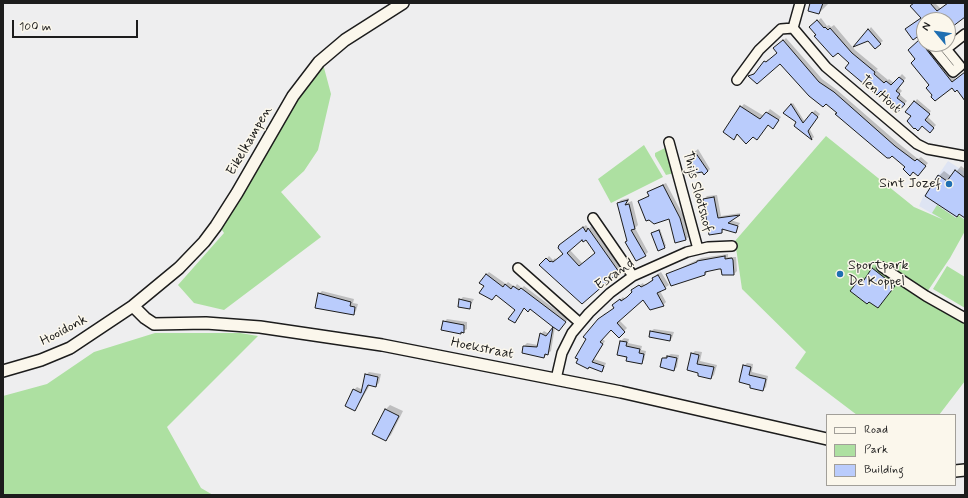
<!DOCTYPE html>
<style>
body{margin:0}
#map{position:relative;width:968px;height:498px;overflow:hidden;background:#eeeeef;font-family:Mynerve,sans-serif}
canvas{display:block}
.frame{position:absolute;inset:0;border:4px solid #1c1c1c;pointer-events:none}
.legend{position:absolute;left:826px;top:414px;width:130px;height:72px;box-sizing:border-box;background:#fbf7ec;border:1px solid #a29f99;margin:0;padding:5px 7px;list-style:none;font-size:12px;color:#1c1c1c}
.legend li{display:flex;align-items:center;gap:8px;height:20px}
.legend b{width:20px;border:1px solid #a29f99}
.north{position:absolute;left:916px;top:12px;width:40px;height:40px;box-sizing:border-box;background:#fbf7ec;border:1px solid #a29f99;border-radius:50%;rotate:299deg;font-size:11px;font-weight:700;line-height:16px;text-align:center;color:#1c1c1c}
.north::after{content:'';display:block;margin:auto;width:14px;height:18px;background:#1f6fb2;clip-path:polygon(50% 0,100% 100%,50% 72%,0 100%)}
.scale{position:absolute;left:12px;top:20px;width:126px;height:18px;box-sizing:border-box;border:2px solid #1c1c1c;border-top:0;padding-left:5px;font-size:12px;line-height:14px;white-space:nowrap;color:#1c1c1c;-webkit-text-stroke:3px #fbf7ec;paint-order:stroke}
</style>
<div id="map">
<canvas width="968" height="498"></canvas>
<div class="frame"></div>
<ul class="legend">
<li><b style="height:5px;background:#fbf7ec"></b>Road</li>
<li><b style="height:11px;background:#ade0a1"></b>Park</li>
<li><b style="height:11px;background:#baccfc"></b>Building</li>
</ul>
<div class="north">N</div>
<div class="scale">100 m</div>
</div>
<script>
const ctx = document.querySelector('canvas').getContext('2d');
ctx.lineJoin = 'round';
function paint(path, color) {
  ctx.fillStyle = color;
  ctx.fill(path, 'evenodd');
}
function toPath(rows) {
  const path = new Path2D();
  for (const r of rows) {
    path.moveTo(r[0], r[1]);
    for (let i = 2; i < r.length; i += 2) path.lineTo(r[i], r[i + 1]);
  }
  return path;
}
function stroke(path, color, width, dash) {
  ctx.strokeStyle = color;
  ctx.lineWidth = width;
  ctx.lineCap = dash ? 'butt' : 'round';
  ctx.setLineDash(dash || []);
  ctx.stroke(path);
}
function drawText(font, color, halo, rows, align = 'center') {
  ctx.font = font + ' Mynerve,sans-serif';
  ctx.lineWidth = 3;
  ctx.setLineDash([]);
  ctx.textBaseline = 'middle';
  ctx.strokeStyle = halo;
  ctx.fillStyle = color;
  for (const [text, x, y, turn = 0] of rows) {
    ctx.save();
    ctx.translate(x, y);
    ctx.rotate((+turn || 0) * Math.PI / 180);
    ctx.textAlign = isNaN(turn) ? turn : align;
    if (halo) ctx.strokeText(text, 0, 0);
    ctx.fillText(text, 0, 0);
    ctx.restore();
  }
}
paint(toPath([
 [948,161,965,172,965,233,919,206,923,197]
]), '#dee4f3');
paint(toPath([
 [323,64,331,94,318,150,304,171,281,192,321,237,224,310,194,303,178,285,224,233,220,227,300,92],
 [826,136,914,207,944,220,932,213,937,205,956,218,958,215,965,220,965,231,950,258,923,298,965,323,965,381,939,415,857,415,795,368,806,352,742,289,735,241],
 [644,145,663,177,611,203,598,179],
 [665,148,669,149,674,173,666,175,655,156,655,153],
 [947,266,965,277,965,308,933,289],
 [155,333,240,333,258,336,167,427,201,488,213,495,3,495,3,396,47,384,94,352]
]), '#ade0a1');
paint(toPath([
 [811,3,829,3,819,13],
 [914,3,935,3,941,9,949,3,965,3,965,15,950,27,955,33,948,39,948,20,924,20,924,31,909,26,922,17],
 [821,18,827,26,829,25,831,27,834,25,855,50,878,69,876,70,888,80,889,79,894,83,902,74,906,78,898,87,902,91,899,94,907,101,900,109,893,99,811,27],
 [871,27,883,41,875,47,869,30],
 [786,38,822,79,837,90,898,143,918,159,921,157,928,163,920,172,906,166,838,113,780,62,757,82,749,76,757,71,768,59,769,60,778,52,778,46],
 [922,38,924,44,927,44,956,80,965,72,965,92,952,86,934,95,912,47],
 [917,99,931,111,927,116,936,125,930,131,913,116,915,102],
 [793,103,805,122,815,110,820,114,809,128,814,137,812,139,795,125,797,122,791,105],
 [744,104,764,116,770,109,781,117,773,128,768,124,757,139,753,136,738,133,734,138,741,107],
 [698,149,710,169,705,174,690,162,693,159,690,156],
 [961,166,965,169,965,217,939,176,944,171,952,177],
 [666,183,683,215,688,237,686,240,669,218,639,201,650,195,648,192,651,190],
 [717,195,721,216,741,213,730,220,740,223,735,232,724,229,722,232,704,199,707,196],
 [629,198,627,203,632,201,638,225,635,228,648,252,645,255,628,240,618,203,621,200],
 [586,225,589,229,591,226,621,268,618,271,541,265,549,256,553,260,555,258,556,260,564,254,563,243],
 [582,238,587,239,596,253,583,264,569,249],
 [660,229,666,246,658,249,652,233],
 [728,254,728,257,736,257,737,271,734,274,722,267,708,271,705,275,668,274,701,258],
 [877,264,899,281,878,307,851,291,863,277,866,279],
 [489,272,506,284,508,282,515,287,517,284,522,288,524,286,568,319,559,330,555,327,551,351,544,357,524,346,527,343,538,345,541,334,544,331,549,334,555,327,530,308,524,307,515,322,516,309,485,286,487,274],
 [661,272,669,285,660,291,666,302,663,305,643,299,619,320,627,328,619,336,611,329,602,339,605,341,594,359,606,363,604,368,601,371,589,366,588,339,590,330,605,313,607,314,615,308,616,303,623,297,625,299,633,292,635,288,643,283,644,285,651,281,656,275],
 [322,291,354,299,353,303,358,304,356,311,353,314,319,294],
 [463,297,474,299,469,308,460,300],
 [447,319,467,322,467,329,461,333,444,322],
 [654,329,674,332,672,338,670,340,651,331],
 [624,338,629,339,628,343,642,346,641,350,646,351,644,360,641,363,618,355,621,341],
 [695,351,702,352,700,361,717,365,714,375,711,378,699,375,692,354],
 [671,354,679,355,677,367,674,370,661,366,663,358],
 [747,363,753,364,752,372,768,376,766,387,763,390,751,387,744,366],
 [369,372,381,374,379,383,376,386,370,385,355,410,354,390,357,387,363,390,366,375],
 [390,405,403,411,391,435,386,440,385,410]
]), '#0003');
const building = toPath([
 [810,3,823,3,819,14,808,11,810,3],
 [914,3,930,3,937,11,948,3,965,3,965,17,948,30,948,20,924,20,924,32,913,40,905,29,921,18,910,6,914,3],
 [817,20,824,28,825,27,828,30,830,28,852,53,875,72,874,74,884,83,886,81,891,85,899,77,904,81,896,91,900,94,897,98,905,104,897,113,887,104,891,99,881,91,877,95,845,68,849,63,838,53,833,57,814,36,816,35,809,27,817,20],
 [868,29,881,44,875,49,868,41,853,47,868,29],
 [783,40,819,82,834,92,895,146,915,161,917,159,926,166,918,176,913,172,910,176,903,169,905,167,892,156,890,158,887,158,835,114,837,113,826,104,823,107,809,96,780,64,757,84,748,76,754,74,764,61,766,62,777,53,773,48,783,40],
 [919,40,952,82,965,72,965,101,957,90,955,92,952,88,935,101,931,97,932,95,926,88,929,85,911,63,915,59,908,50,919,40],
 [914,101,930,114,925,120,934,128,930,133,922,126,918,131,915,128,914,129,907,121,911,116,905,112,914,101],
 [791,104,803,123,812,112,818,117,808,131,812,140,794,126,796,122,783,113,791,104],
 [740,106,760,119,766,112,779,120,773,129,768,125,757,140,753,137,746,144,737,134,734,140,723,132,740,106],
 [695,152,708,171,704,175,702,172,691,174,689,162,693,161,689,156,695,152],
 [955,170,965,178,965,218,959,214,957,217,925,196,938,175,947,181,955,170],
 [663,185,680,218,686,240,675,243,669,219,654,224,649,220,646,221,638,201,649,196,647,192,663,185],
 [714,197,718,218,740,215,728,223,738,226,736,233,722,229,722,233,709,235,703,199,714,197],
 [628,200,625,205,629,204,635,229,631,230,646,256,636,261,625,242,627,241,617,203,628,200],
 [583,227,586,232,588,228,619,272,582,304,539,265,546,258,550,262,551,261,553,262,563,254,558,248,559,245,583,227],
 [582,240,583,242,586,240,595,253,579,266,567,253,582,240],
 [659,230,665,248,658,251,651,233,659,230],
 [725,256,725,259,732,258,733,260,734,275,722,275,721,269,719,269,705,272,705,275,671,286,666,274,697,262,697,261,725,256],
 [872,268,895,286,878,308,869,302,867,304,850,291,858,281,862,283,872,268],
 [486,274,503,287,505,284,511,289,513,286,519,290,521,288,566,322,559,331,553,327,548,355,545,354,544,358,522,353,523,346,537,347,540,333,546,336,553,327,530,309,528,312,524,308,515,323,508,319,515,310,496,295,492,300,479,293,484,286,479,283,486,274],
 [658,275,666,289,657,293,664,306,650,310,643,300,617,323,625,332,619,338,611,330,600,342,603,344,592,362,604,366,602,372,589,367,588,369,576,363,578,359,575,358,586,339,583,337,598,319,614,308,612,305,620,299,621,301,627,297,632,292,631,290,639,285,641,287,647,284,653,280,652,278,658,275],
 [318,293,351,302,350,306,355,307,354,315,315,308,318,293],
 [459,299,471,302,470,309,458,307,459,299],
 [443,321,464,325,464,333,461,332,461,334,441,330,443,321],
 [650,331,671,335,670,341,649,337,650,331],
 [620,341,627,342,626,346,640,349,639,353,644,354,642,364,626,361,627,357,617,355,620,341],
 [691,353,699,355,697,364,714,367,711,379,698,376,698,373,687,370,691,353],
 [667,356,677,358,674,371,660,367,662,358,667,358,667,356],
 [743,365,751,367,749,375,766,379,763,391,750,388,750,385,739,382,743,365],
 [365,374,378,377,376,387,368,385,355,411,345,406,353,389,361,393,365,374],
 [385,409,399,416,386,441,372,434,385,409]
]);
paint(building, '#baccfc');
stroke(building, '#1c1c1c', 1);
const minor = toPath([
 [793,28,826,67,917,144,927,149,965,156],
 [930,44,953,72,960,66,942,44],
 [946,49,965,34],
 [737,80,759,50,781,29,793,28,800,3],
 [669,142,698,249],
 [593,218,633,276],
 [882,267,926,296,965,318],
 [518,268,580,323],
 [556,379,562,353,572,333,589,313,610,293,633,276,687,252,708,247,732,246]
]);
const tertiary = toPath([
 [133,306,145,318,154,324,206,323,260,327,382,345,621,392,827,439],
 [3,371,41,360,70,348,133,306,179,268,204,242,216,226,237,193,293,96,319,62,345,40,403,3],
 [955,471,965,470]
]);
stroke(minor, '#1c1c1c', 12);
stroke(tertiary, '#1c1c1c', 14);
stroke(minor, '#fbf7ec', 9);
stroke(tertiary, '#fbf7ec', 11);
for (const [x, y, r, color] of [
 [949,184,4,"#1f6fb2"],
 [840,274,4,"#1f6fb2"]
]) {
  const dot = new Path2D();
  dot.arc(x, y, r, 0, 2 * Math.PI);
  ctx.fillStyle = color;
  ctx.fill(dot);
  stroke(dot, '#fbf7ec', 1.5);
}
drawText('14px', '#1c1c1c', '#fbf7ec', [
 ["Ten Hout",880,95,41],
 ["Eikelkampen",250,141,-60],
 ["Thijs Slootshof",697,192,75],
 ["Esrand",615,275,-35],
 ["Hooidonk",64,331,-28],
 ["Hoekstraat",482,349,11]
]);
drawText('14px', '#1c1c1c', '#fbf7ec', [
 ["Sint Jozef",941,184],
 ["Sportpark",848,266,"left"],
 ["De Koppel",848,282,"left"]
], 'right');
</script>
